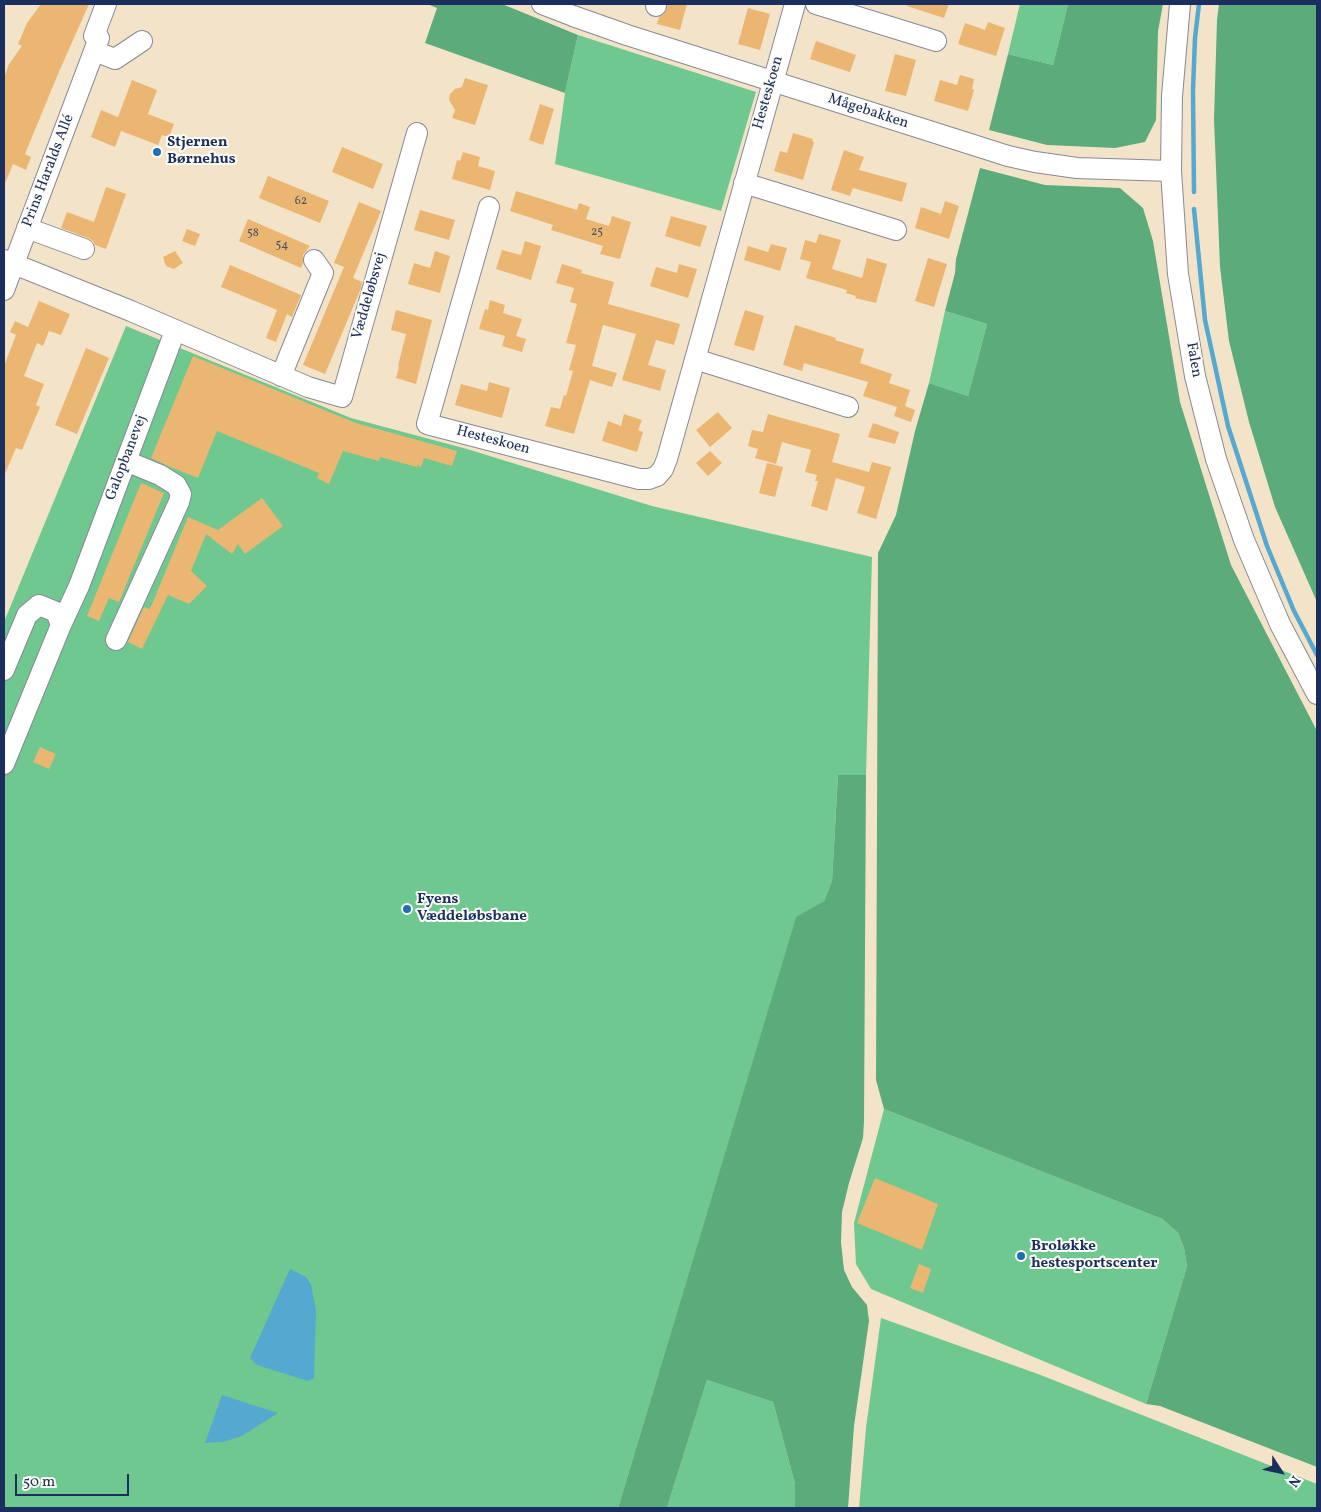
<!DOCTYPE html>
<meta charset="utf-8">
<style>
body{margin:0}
#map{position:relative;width:1321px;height:1512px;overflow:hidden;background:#f3e4c9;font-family:Vollkorn,serif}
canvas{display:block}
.frame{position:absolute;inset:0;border:5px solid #1b2f5e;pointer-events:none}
.north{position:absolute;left:1256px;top:1447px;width:50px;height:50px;-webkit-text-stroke:4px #fdfcf7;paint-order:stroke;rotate:125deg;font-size:14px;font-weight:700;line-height:20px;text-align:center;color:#1b2f5e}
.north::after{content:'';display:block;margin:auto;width:18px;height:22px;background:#1b2f5e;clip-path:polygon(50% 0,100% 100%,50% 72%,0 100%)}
.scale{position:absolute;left:15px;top:1474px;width:114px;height:22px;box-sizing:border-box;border:2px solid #1b2f5e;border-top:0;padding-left:6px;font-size:15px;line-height:18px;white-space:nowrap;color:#1b2f5e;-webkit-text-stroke:4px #fdfcf7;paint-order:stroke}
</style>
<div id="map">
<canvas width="1321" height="1512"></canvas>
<div class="frame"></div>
<div class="north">N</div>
<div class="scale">50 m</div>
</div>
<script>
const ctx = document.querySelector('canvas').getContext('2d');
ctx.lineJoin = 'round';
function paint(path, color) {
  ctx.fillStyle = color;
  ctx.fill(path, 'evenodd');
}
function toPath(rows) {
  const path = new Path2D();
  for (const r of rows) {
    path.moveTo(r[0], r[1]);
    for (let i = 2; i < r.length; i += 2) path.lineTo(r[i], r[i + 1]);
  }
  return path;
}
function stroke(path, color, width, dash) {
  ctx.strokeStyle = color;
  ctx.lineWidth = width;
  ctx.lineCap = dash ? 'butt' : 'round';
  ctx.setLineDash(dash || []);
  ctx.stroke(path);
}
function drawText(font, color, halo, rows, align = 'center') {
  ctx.font = font + ' Vollkorn,serif';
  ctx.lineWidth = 4;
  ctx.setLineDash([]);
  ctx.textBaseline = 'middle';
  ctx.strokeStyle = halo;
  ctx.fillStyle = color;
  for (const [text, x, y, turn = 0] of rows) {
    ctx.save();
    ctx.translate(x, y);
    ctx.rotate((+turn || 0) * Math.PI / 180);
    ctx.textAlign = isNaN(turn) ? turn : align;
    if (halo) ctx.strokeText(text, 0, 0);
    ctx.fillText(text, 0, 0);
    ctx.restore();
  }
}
paint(toPath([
 [1020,4,1068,4,1053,65,1008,54],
 [578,35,756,92,721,211,555,164,565,93],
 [945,311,987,324,968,396,929,383],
 [126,326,351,418,467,449,652,506,872,557,866,775,838,775,832,881,824,901,796,918,618,1508,4,1508,4,622],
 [884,1109,1162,1219,1178,1233,1184,1248,1187,1266,1146,1404,871,1289,856,1264,854,1223],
 [881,1318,1038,1374,1317,1484,1317,1508,859,1508,866,1428],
 [707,1380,773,1402,795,1484,795,1508,667,1508]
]), '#6fc88f');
paint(toPath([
 [427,4,502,4,578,35,565,93,425,43,437,8],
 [1068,4,1163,4,1158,31,1156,120,1145,142,1115,148,1047,145,989,130,1008,54,1053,65],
 [1219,4,1317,4,1317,602,1275,507,1249,422,1229,341,1220,267,1214,119,1217,20],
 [980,168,1045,185,1120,188,1143,208,1153,241,1180,402,1231,565,1317,731,1317,1467,1160,1406,1146,1404,1187,1266,1184,1248,1178,1233,1162,1219,884,1109,876,1080,878,553,896,515,915,431,929,383,968,396,987,324,945,311,955,273,956,259],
 [838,775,866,775,864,1122,863,1138,849,1183,842,1212,841,1242,844,1270,852,1287,867,1305,869,1321,854,1426,848,1508,795,1508,795,1484,773,1402,707,1380,667,1508,618,1508,796,917,824,901,832,881]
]), '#5bac7a');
paint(toPath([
 [290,1269,306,1277,311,1284,316,1311,314,1378,308,1381,257,1365,250,1358],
 [222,1395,278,1413,242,1436,223,1442,205,1443]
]), '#55a8d0');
stroke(toPath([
 [1194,192,1193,90,1195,38,1199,4],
 [1194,209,1205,320,1228,426,1267,546,1294,611,1317,655]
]), '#55a8d0', 4.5);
paint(toPath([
 [41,4,89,4,58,74,25,154,31,157,26,170,13,164,4,186,4,78,9,64,22,46,18,44,27,23],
 [668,4,687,4,680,30,657,24,659,17,662,16,666,11],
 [908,4,949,4,944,18,907,6],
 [748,8,770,14,760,50,738,44],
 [988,22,1005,28,996,56,958,44,965,23,985,30],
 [816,41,856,55,850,72,810,59],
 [895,54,916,60,906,96,885,91],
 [960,75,974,79,972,89,974,90,968,111,934,101,940,80,957,85],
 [465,78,488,85,475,125,452,118,455,110,449,100,450,94,455,89,462,87],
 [132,80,157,90,148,114,174,124,169,137,162,135,158,145,121,131,115,147,91,137,101,110,118,117],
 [540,104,554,109,543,145,529,140],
 [793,133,813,139,812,141,814,142,803,180,774,171,780,151,787,153],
 [342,147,383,164,373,189,332,172],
 [844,150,864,157,859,170,907,183,902,202,853,188,850,196,831,190],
 [463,152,480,157,478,166,495,171,490,190,452,179,457,160,460,161],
 [268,176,329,201,320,223,259,198],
 [106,187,126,194,106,249,95,245,93,241,88,238,61,228,67,212,94,222],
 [516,191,577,210,579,203,590,207,586,219,609,226,612,216,631,222,620,259,600,254,603,246,551,230,553,225,510,211],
 [945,201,959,206,949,239,915,228,921,207,941,214],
 [359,202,381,211,353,278,362,282,361,288,325,374,303,365,344,267,334,263],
 [420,210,455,220,449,240,414,230],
 [671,216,707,226,700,247,665,236],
 [248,219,310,246,303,255,303,263,301,268,239,241],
 [187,229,200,234,195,246,182,241],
 [819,234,841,240,832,269,862,278,867,258,887,264,876,303,855,298,856,296,846,293,847,290,806,278,811,262,800,259,805,240,816,243],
 [525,241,541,246,531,280,496,269,502,250,521,255],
 [771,244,787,248,780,271,744,260,748,246,768,252],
 [175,251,183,263,174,269,166,266,163,257],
 [435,251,450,256,440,293,408,284,414,263,430,268],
 [928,258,947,264,934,307,915,301],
 [562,264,582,270,581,273,614,282,608,304,680,324,674,345,656,340,648,365,666,370,660,391,622,380,636,334,603,325,592,366,617,373,612,387,590,380,574,434,545,426,551,407,560,409,564,395,566,396,573,371,569,370,576,345,566,343,577,304,570,302,574,288,556,283],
 [679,264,697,269,688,298,650,286,656,267,677,273],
 [230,265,301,295,292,317,287,314,276,342,266,338,277,310,221,287],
 [490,300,505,305,503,313,522,319,516,336,526,339,522,352,502,346,505,336,479,329,485,309,488,310],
 [39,301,70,314,61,335,49,331,43,346,37,343,24,376,44,384,36,405,40,407,22,450,16,448,4,476,4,366,16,335,10,332,15,321,28,327],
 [396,310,432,320,416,384,396,378,399,367,398,366,406,334,391,330],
 [745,310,764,316,754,351,734,345],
 [795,325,836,338,835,340,864,349,860,363,892,374,889,383,910,390,905,406,915,410,911,422,894,416,897,407,863,396,868,382,804,363,802,371,783,365],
 [86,348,109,358,77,434,55,425],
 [193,356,356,423,457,451,452,466,424,458,421,467,417,465,417,467,380,457,379,461,343,451,329,484,317,478,319,473,217,431,198,478,168,466,151,458],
 [489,382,510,388,502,418,455,405,461,384,487,391],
 [718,412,732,428,710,447,696,430],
 [624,414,642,420,638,430,643,432,637,452,602,441,608,421,621,426],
 [768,414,840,434,832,462,869,472,872,462,891,467,876,519,857,513,865,487,836,478,827,511,811,506,818,481,815,481,817,475,805,472,811,450,782,442,776,464,755,458,758,449,748,446,752,430,763,432],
 [873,423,899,432,895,444,868,437],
 [710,451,722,463,708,476,696,463],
 [767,463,783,467,775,497,759,493],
 [141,483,164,493,119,602,109,598,99,621,87,616],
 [262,498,283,526,245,554,238,544,232,554,206,534,191,571,207,586,189,604,168,595,142,649,128,642,144,607,150,609,188,517,218,530],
 [40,747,56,754,49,769,33,762],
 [875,1178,938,1204,922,1250,857,1223],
 [919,1264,931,1269,923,1293,910,1288]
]), '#eab672');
const minor = toPath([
 [542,4,573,16,627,35,1008,156,1035,162,1077,168,1171,171],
 [816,4,936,41],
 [1180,4,1172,96,1171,171,1178,274,1195,376,1216,459,1244,540,1280,624,1317,694],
 [656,6,656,4],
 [94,51,115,59,142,41],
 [744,183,896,230],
 [489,207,427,424,639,479,649,479,657,476,663,469,667,459,795,4],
 [27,228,84,249],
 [4,260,131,311,308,387,342,397,417,133],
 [4,290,99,38,94,36,106,4],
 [695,359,848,407],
 [281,376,323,273,314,260],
 [61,625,79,586,175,331],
 [116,640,179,502,181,494,176,485,160,475,126,461],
 [4,670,27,615,39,605,56,612,61,625,4,764]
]);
stroke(minor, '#878a94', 22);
stroke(minor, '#fff', 20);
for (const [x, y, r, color] of [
 [157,152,5,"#1f6fb2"],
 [407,909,5,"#1f6fb2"],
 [1021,1256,5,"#1f6fb2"]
]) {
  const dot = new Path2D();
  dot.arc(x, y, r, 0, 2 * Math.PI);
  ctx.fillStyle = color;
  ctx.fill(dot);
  stroke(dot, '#fdfcf7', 2);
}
drawText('12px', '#4f5163', null, [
 ["62",301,202],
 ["25",597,233],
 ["58",253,234],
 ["54",282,246]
]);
drawText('15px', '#1b2f5e', '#fdfcf7', [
 ["Hesteskoen",769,93,-74],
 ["Mågebakken",868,112,18],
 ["Prins Haralds Allé",49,171,-69],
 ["Væddeløbsvej",370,296,-74],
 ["Falen",1193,360,80],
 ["Hesteskoen",493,441,15],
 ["Galopbanevej",127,458,-69]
]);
drawText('bold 15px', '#1b2f5e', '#fdfcf7', [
 ["Stjernen",167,143],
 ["Børnehus",167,160],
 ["Fyens",417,900],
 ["Væddeløbsbane",417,917],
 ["Broløkke",1031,1247],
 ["hestesportscenter",1031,1264]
], 'left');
</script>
